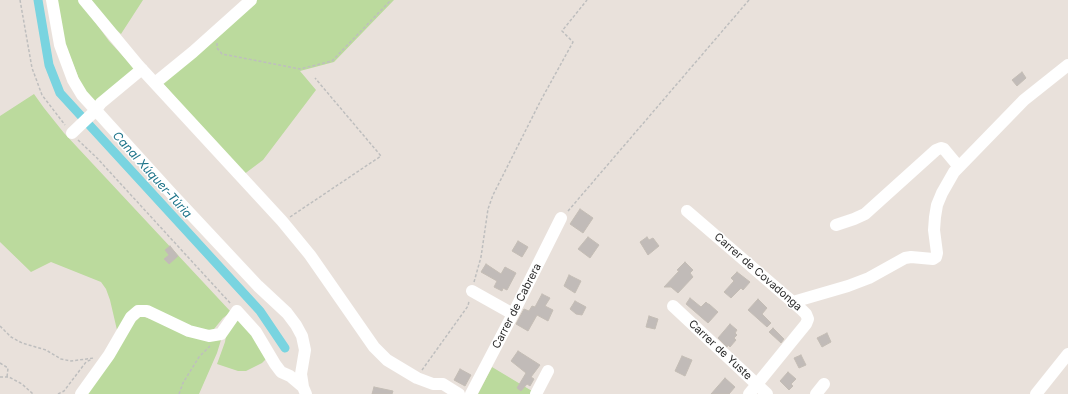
<!DOCTYPE html>
<meta charset="utf-8">
<style>
body{margin:0}
canvas{display:block;background:#e9e1db}
</style>
<canvas width="1068" height="394"></canvas>
<script>
const ctx = document.querySelector('canvas').getContext('2d');
ctx.lineJoin = 'round';
function paint(path, color) {
  ctx.fillStyle = color;
  ctx.fill(path, 'evenodd');
}
function toPath(rows) {
  const path = new Path2D();
  for (const r of rows) {
    path.moveTo(r[0], r[1]);
    for (let i = 2; i < r.length; i += 2) path.lineTo(r[i], r[i + 1]);
  }
  return path;
}
function stroke(path, color, width, dash) {
  ctx.strokeStyle = color;
  ctx.lineWidth = width;
  ctx.lineCap = dash ? 'butt' : 'round';
  ctx.setLineDash(dash || []);
  ctx.stroke(path);
}
function drawText(font, color, halo, rows, align = 'center') {
  ctx.font = font + ' Inter,sans-serif';
  ctx.lineWidth = 3;
  ctx.setLineDash([]);
  ctx.textBaseline = 'middle';
  ctx.strokeStyle = halo;
  ctx.fillStyle = color;
  for (const [text, x, y, turn = 0] of rows) {
    ctx.save();
    ctx.translate(x, y);
    ctx.rotate((+turn || 0) * Math.PI / 180);
    ctx.textAlign = isNaN(turn) ? turn : align;
    if (halo) ctx.strokeText(text, 0, 0);
    ctx.fillText(text, 0, 0);
    ctx.restore();
  }
}
paint(toPath([
 [56,0,79,0,109,41,135,69,96,104,83,89,64,41],
 [88,0,143,0,121,34,104,19],
 [254,0,394,0,334,62,300,71,316,90,263,160,243,175,161,81],
 [34,94,44,108,64,133,231,312,223,318,214,329,205,332,152,310,117,330,110,300,106,289,101,282,51,262,31,272,0,242,0,116],
 [141,316,221,340,217,353,199,394,86,394,126,330],
 [238,319,257,341,266,359,262,363,246,371,238,371,217,364,225,342,227,330],
 [492,367,532,391,531,394,478,394]
]), '#bbda9d');
stroke(toPath([
 [38,0,49,65,60,93,260,311,285,348]
]), '#79d4e0', 9);
const building = toPath([
 [1022,72,1026,78,1017,86,1012,80,1022,72],
 [580,209,593,218,583,233,570,224,580,209],
 [588,237,599,245,590,258,578,249,588,237],
 [647,237,649,240,653,238,659,246,648,255,640,242,647,237],
 [518,241,528,247,522,257,512,251,518,241],
 [170,246,178,256,169,264,164,259,169,255,165,250,170,246],
 [685,262,693,270,690,273,693,277,678,293,671,287,664,287,679,271,677,270,685,262],
 [486,264,501,274,505,267,516,273,507,290,503,288,502,291,494,287,497,281,481,272,486,264],
 [737,272,750,282,743,290,741,288,731,298,724,292,734,281,731,278,737,272],
 [569,275,581,281,575,293,564,286,569,275],
 [542,294,550,298,545,306,553,310,548,321,537,315,528,331,516,324,524,309,529,311,532,306,535,307,542,294],
 [690,298,701,307,706,302,708,304,709,304,718,312,708,323,686,304,690,298],
 [758,299,767,308,762,314,771,323,767,327,748,310,758,299],
 [575,301,586,307,582,315,576,314,570,309,575,301],
 [649,316,658,319,655,329,646,327,649,316],
 [730,324,737,330,735,333,737,335,734,338,736,340,730,347,728,345,727,347,718,338,730,324],
 [773,328,784,339,781,343,769,332,773,328],
 [827,333,831,342,822,347,817,338,827,333],
 [518,351,540,365,531,377,534,379,530,386,527,384,521,391,517,388,526,373,511,361,518,351],
 [801,355,806,365,799,368,794,358,801,355],
 [682,356,692,360,685,376,675,371,682,356],
 [460,369,471,375,465,386,454,380,460,369],
 [788,372,796,379,791,384,793,386,789,390,780,381,788,372],
 [725,378,735,387,729,394,711,394,725,378],
 [374,387,393,391,392,394,372,394,374,387]
]);
paint(building, '#c1bbb8');
stroke(building, '#c4bdb5', 1);
stroke(toPath([
 [20,0,32,68,35,76,42,95,65,125],
 [217,43,217,48,222,54,300,69,332,61,391,0],
 [78,140,97,158,231,304],
 [568,211,749,0],
 [290,217,381,156,315,78],
 [474,282,481,257,488,209,493,195,541,100,573,42,562,31,587,0],
 [0,326,11,337,22,343,46,350,61,359,71,361,94,358],
 [0,363,8,368,7,377],
 [422,370,468,306,469,301],
 [0,377,9,377,22,384,33,394],
 [58,394,64,391,86,362,92,359],
 [179,394,183,383,199,357,210,346]
]), '#bebebe', 1.5, [3, 2]);
stroke(toPath([
 [52,0,60,45,73,80,82,95,171,193,258,286,287,313,296,325,302,336,305,350,301,374,303,387,306,394],
 [84,0,138,65,282,221,310,255,374,347,387,360,417,378,433,384,443,384,459,394],
 [155,83,193,52,251,0],
 [72,133,95,111,101,103,142,69],
 [687,211,802,310,806,314,808,319,806,324,749,394],
 [836,225,854,219,865,214,936,150,941,148,944,149,959,167],
 [472,291,513,314],
 [793,302,848,286,869,278,905,258,911,257,933,259,936,257,937,253,934,230,935,217,937,205,942,193,954,172,1024,100,1068,65],
 [673,306,767,394],
 [81,394,109,355,131,317,138,311,147,311,189,331,209,336,221,334,237,311,256,332,275,364,281,372,290,376,303,387],
 [471,394,513,314,561,218],
 [536,394,548,371],
 [816,394,824,384],
 [1036,394,1068,354]
]), '#fff', 12);
drawText('11px', '#282828', '#fff', [
 ["Carrer de Covadonga",758,272,41],
 ["Carrer de Cabrera",517,306,-63],
 ["Carrer de Yuste",720,350,43]
]);
drawText('italic 12px', '#1c7389', '#fff', [
 ["Canal Xúquer-Túria",152,175,48]
]);
</script>
